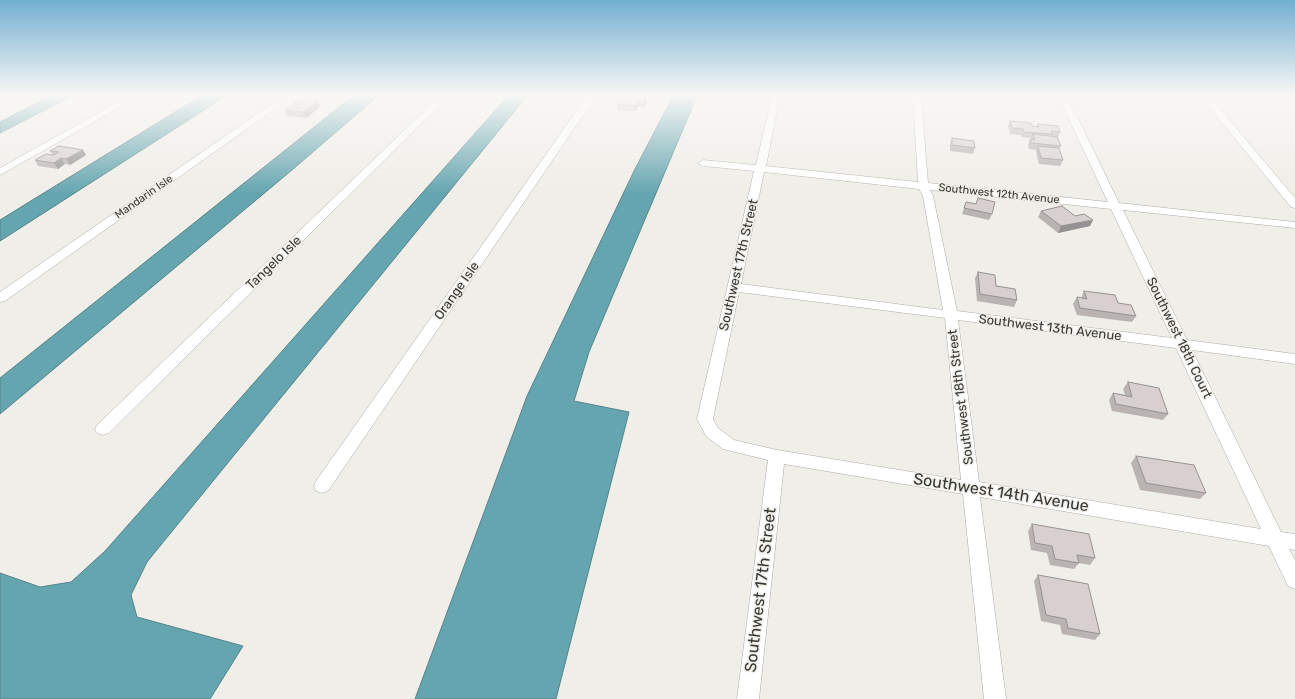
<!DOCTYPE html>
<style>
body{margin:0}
canvas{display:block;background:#f0eee8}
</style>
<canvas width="1295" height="699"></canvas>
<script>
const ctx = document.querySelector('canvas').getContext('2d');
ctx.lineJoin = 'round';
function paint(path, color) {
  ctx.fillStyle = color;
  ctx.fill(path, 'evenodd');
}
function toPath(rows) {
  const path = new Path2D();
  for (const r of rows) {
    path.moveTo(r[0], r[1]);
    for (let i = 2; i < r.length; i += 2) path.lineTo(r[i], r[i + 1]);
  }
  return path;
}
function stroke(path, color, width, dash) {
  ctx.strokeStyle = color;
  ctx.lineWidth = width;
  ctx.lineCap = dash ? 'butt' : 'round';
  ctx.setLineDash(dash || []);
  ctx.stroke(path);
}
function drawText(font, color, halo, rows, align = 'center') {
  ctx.font = font + ' Rubik,sans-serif';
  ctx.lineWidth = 3;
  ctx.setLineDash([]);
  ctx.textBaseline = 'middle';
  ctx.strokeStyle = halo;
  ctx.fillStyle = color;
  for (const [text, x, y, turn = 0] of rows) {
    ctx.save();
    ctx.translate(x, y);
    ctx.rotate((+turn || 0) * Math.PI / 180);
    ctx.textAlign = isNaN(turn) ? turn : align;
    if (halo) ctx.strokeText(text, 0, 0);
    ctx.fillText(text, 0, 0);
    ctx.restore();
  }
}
const water = toPath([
 [51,96,72,96,0,133,0,122,51,96],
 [201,96,226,96,0,241,0,220,201,96],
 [353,96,378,96,292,170,0,414,0,378,353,96],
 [508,96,527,96,147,562,131,595,137,617,243,646,210,699,0,699,0,573,40,587,71,582,105,551,508,96],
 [673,96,697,96,589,352,574,401,629,412,556,699,415,699,527,396,634,171,673,96]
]);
paint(water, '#64a5af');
stroke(water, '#56848a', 1);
const street = toPath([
 [129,96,140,96,0,175,0,168,129,96],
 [283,96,293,96,5,301,0,302,0,292,283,96],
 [440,96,449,96,109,433,103,435,97,433,95,429,97,425,440,96],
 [587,96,596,96,328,491,322,493,316,491,314,486,316,481,587,96],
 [772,96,780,96,766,166,918,182,913,96,921,96,928,183,1108,202,1058,96,1067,96,1119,203,1295,222,1295,228,1123,210,1187,340,1295,354,1295,364,1192,350,1281,532,1295,534,1295,550,1289,549,1295,560,1295,589,1288,586,1269,546,980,497,1006,699,984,699,963,494,784,464,759,699,737,699,768,460,723,449,706,436,697,419,754,171,703,166,698,163,703,160,756,165,772,96],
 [764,172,919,189,923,196,943,310,741,284,764,172],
 [930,190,1111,209,1172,338,957,311,933,196,930,190],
 [739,292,945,318,961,480,777,450,734,440,718,428,713,419,739,292],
 [958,320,1176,348,1261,529,979,482,958,320],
 [1200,96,1209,96,1295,198,1295,208,1291,207,1200,96]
]);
stroke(street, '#abaaa4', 1);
paint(street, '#fff');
paint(toPath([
 [614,96,638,96,647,103,644,107,638,107,635,111,617,110,617,104,619,101,614,101],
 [1243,96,1258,96,1257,98],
 [318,101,320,107,306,118,287,116,285,110,295,107,294,103],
 [1010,121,1032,126,1036,126,1038,124,1060,132,1058,138,1061,146,1059,150,1063,160,1060,166,1039,164,1036,152,1036,150,1029,149,1028,145,1030,139,1031,139,1031,138,1022,137,1021,135,1010,134,1008,126],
 [952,138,975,148,973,154,950,151,950,144],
 [83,150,86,155,70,165,65,164,58,169,38,166,35,160,53,155,50,151],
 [966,202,992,214,989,220,962,214],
 [1041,211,1090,226,1058,233,1038,217],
 [978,272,1017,300,1014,307,977,301,975,278],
 [1084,291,1118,303,1136,316,1132,322,1077,315,1073,304,1077,297,1081,298],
 [1128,382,1168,414,1163,420,1112,411,1109,400,1113,393,1125,395,1123,389],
 [1136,456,1206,493,1200,499,1140,490,1131,463],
 [1032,524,1095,558,1090,565,1079,563,1074,569,1050,565,1047,553,1031,550,1028,531],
 [1038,575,1100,634,1095,640,1062,634,1060,625,1041,621,1034,581]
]), '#b9b3b2');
paint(toPath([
 [647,97,647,103,644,107,644,102],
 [318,101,320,107,306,118,304,112],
 [638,101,638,107,635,111,635,106],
 [83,150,86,155,70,165,66,159],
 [61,158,65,164,58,169,54,163],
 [1093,220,1090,226,1058,233,1061,226]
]), '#969291');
const building = toPath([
 [622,96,637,96,647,97,644,102,638,101,635,106,617,104,622,96],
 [299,100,318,101,304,112,285,110,290,106,298,107,302,104,294,103,299,100],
 [1010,121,1031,123,1032,126,1039,127,1038,124,1058,126,1060,132,1051,131,1052,134,1024,132,1023,129,1012,128,1010,121],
 [1033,134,1057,137,1061,146,1031,143,1030,139,1035,140,1033,134],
 [952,138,974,141,975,148,952,145,952,138],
 [59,146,83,150,66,159,61,158,54,163,35,160,46,154,53,155,59,152,50,151,59,146],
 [1038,146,1059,148,1063,160,1041,158,1038,146],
 [978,198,995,202,992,214,964,208,966,202,976,204,978,198],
 [1062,206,1075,216,1084,214,1093,220,1061,226,1041,211,1062,206],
 [978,272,995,275,996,286,1015,289,1017,300,980,294,978,272],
 [1084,291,1115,295,1118,303,1131,305,1136,316,1080,308,1077,297,1087,299,1084,291],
 [1128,382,1159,388,1168,414,1116,404,1113,393,1132,397,1128,382],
 [1136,456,1194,465,1206,493,1146,483,1136,456],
 [1032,524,1089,534,1095,558,1077,555,1079,563,1055,559,1052,546,1035,543,1032,524],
 [1038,575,1088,584,1100,634,1068,628,1066,619,1046,615,1038,575]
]);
paint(building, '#d7d0cf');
stroke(building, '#969291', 1);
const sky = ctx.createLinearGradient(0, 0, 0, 194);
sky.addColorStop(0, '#73aed1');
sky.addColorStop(0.49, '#f8f7f5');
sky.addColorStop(1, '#f8f7f500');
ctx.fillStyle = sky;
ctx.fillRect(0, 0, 1295, 194);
drawText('11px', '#373734', '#f0eee8', [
 ["Southwest 12th Avenue",999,194,6],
 ["Mandarin Isle",144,197,-35]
]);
drawText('13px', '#373734', '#f0eee8', [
 ["Tangelo Isle",274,263,-44],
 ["Southwest 17th Street",739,265,-77],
 ["Orange Isle",457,291,-55],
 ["Southwest 13th Avenue",1050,328,7],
 ["Southwest 18th Court",1179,338,64],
 ["Southwest 18th Street",961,397,-97]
]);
drawText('16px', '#373734', '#f0eee8', [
 ["Southwest 14th Avenue",1001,493,9],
 ["Southwest 17th Street",761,590,-83]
]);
</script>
